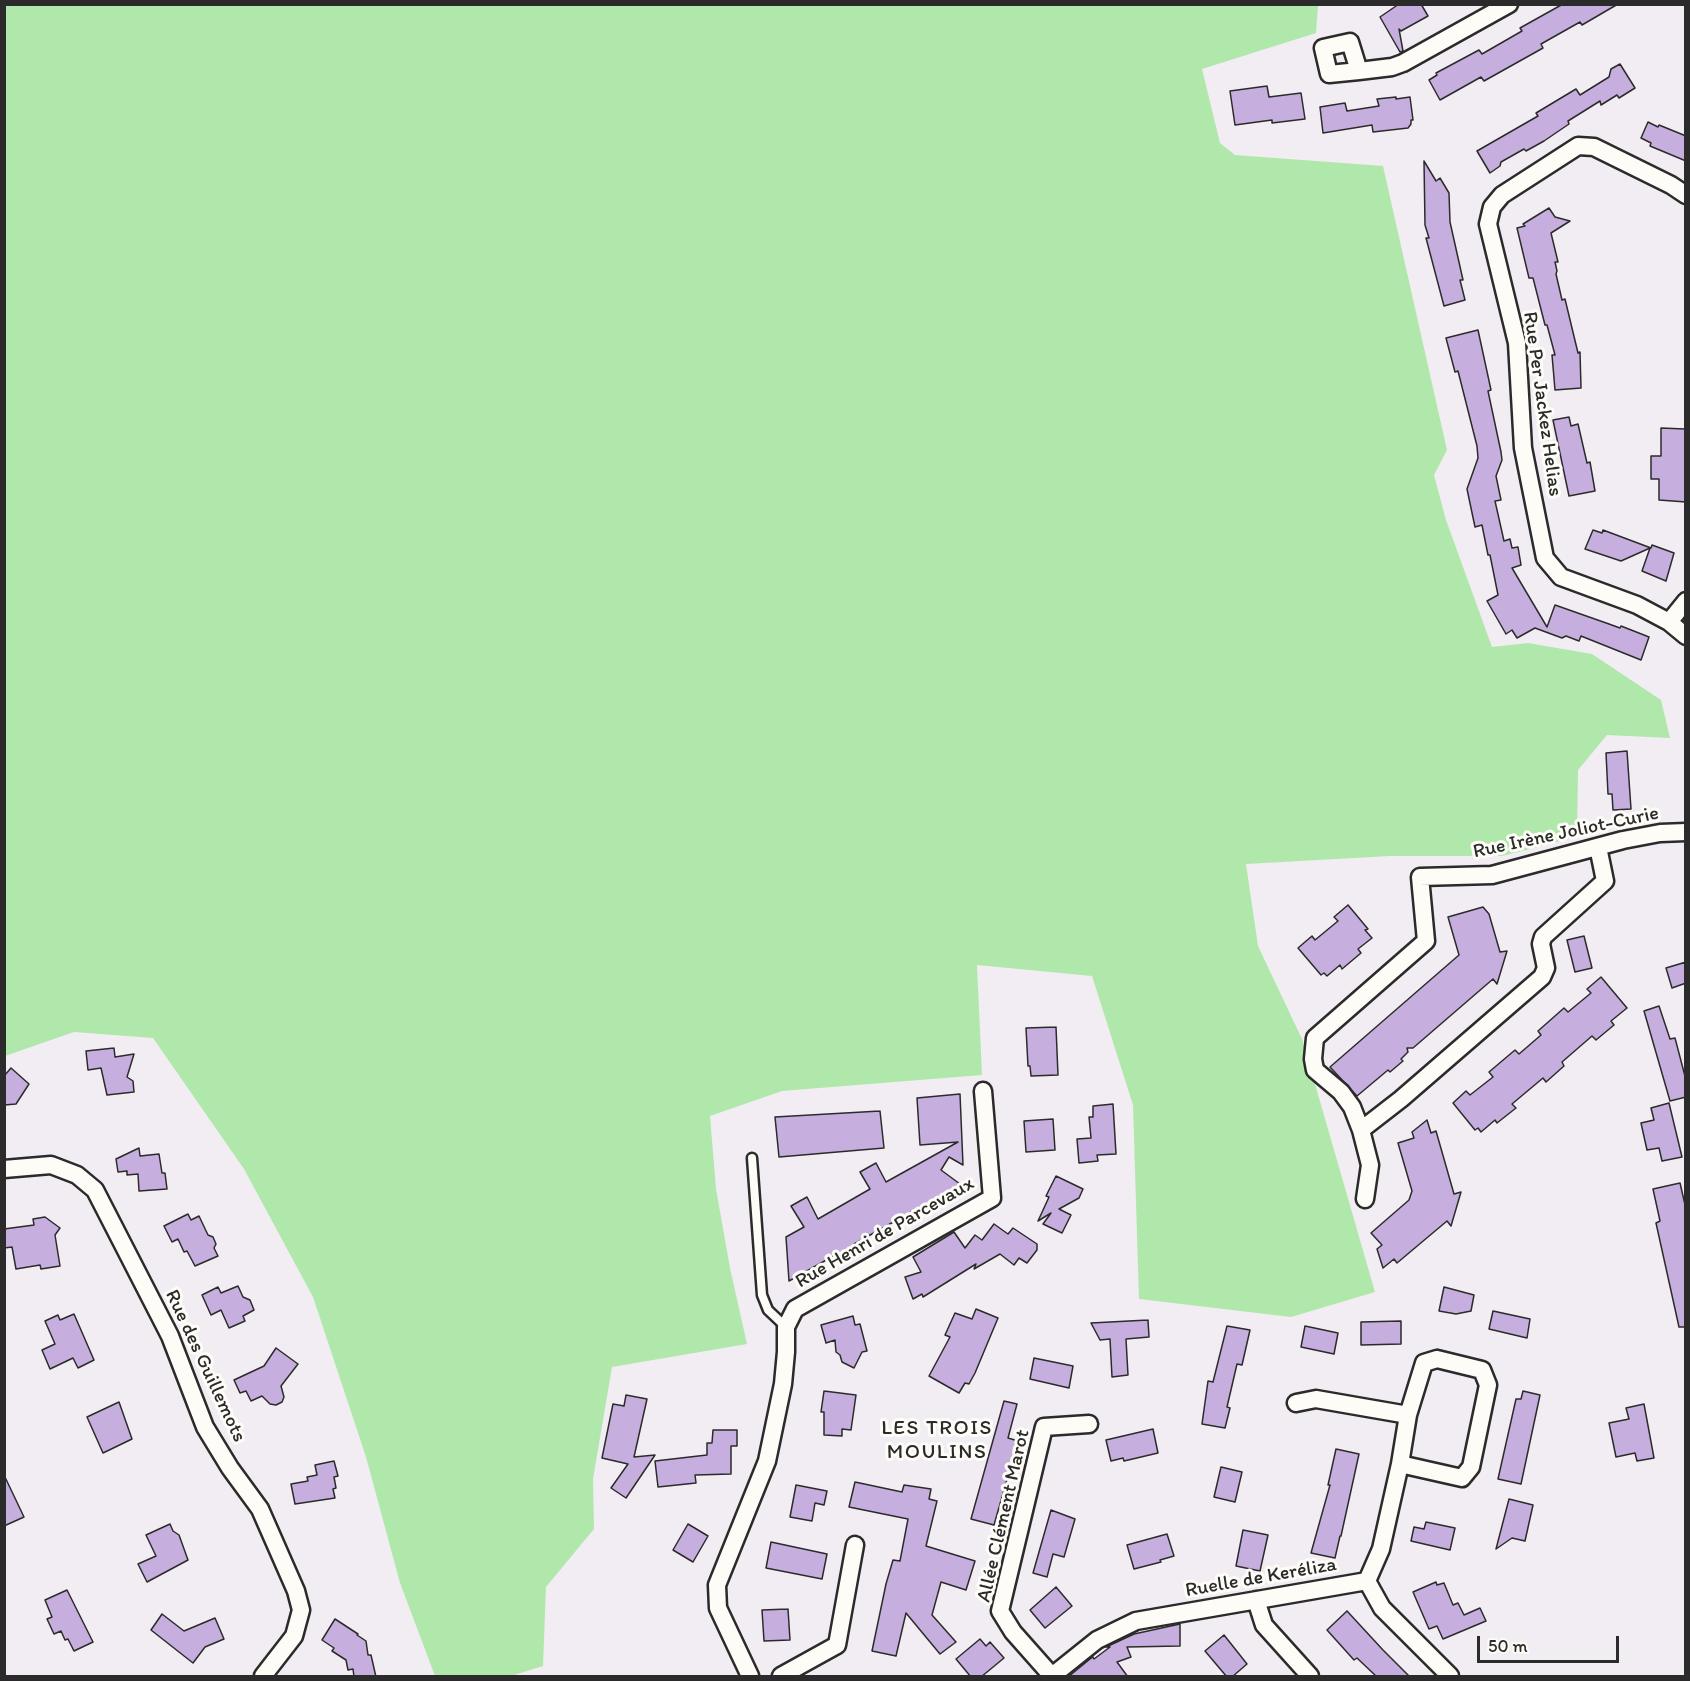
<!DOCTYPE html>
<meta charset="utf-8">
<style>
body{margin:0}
#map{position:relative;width:1690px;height:1681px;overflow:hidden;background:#f2edf2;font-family:Itim,sans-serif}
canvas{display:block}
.frame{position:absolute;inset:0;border:6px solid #2b2b2b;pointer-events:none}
.scale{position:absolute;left:1477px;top:1636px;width:142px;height:27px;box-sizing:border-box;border:3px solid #2b2b2b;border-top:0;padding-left:8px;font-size:18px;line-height:21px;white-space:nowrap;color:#2b2b2b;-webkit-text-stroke:4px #fdfcf7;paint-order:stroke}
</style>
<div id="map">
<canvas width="1690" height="1681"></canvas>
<div class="frame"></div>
<div class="scale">50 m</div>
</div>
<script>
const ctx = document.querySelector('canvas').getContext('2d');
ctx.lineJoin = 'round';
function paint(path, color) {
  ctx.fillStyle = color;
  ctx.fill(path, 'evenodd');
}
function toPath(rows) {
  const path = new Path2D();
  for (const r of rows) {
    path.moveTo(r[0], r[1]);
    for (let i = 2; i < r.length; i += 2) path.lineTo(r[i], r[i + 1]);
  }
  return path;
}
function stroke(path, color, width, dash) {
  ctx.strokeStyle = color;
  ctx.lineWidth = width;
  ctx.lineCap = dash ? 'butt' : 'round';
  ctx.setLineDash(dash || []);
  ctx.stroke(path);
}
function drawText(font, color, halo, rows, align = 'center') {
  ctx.font = font + ' Itim,sans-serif';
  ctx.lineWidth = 6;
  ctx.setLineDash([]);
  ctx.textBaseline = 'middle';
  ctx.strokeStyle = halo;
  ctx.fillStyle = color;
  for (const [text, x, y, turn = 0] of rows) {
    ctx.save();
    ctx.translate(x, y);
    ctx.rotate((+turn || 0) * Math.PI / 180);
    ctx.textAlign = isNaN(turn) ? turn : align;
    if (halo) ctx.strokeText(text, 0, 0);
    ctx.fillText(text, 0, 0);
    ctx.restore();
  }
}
paint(toPath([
 [4,5,1318,5,1316,33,1202,69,1220,143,1235,155,1383,166,1447,450,1434,475,1446,520,1492,647,1528,643,1592,654,1661,700,1670,738,1607,735,1578,770,1577,837,1502,856,1390,856,1246,864,1258,946,1302,1039,1375,1292,1291,1317,1139,1299,1133,1105,1092,976,977,965,982,1075,782,1091,710,1116,716,1189,730,1268,747,1344,612,1367,593,1479,594,1529,546,1587,543,1666,511,1676,435,1676,400,1583,366,1457,313,1297,244,1169,153,1038,74,1032,5,1056]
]), '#b0e8ab');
const building = toPath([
 [1399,4,1421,4,1428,16,1401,31,1399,29,1403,51,1400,52,1380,17,1399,4],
 [1563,4,1618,4,1582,25,1580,22,1541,44,1543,48,1484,81,1481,77,1440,100,1429,80,1437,75,1436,73,1479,50,1482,54,1522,31,1520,28,1563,4],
 [1620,64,1635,88,1619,98,1617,95,1601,105,1600,101,1568,121,1569,124,1544,141,1526,151,1524,149,1501,162,1500,166,1490,173,1477,151,1538,116,1536,113,1576,89,1580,95,1609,77,1611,69,1620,64],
 [1267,86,1269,97,1301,93,1305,119,1272,123,1272,120,1235,125,1230,91,1267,86],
 [1396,97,1396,99,1410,97,1413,120,1411,120,1411,124,1408,128,1373,132,1372,125,1323,133,1320,107,1345,103,1347,111,1379,106,1377,99,1396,97],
 [1648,122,1658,127,1659,125,1686,136,1686,161,1650,146,1651,143,1641,138,1648,122],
 [1424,161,1436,181,1440,178,1449,193,1450,222,1463,280,1460,280,1465,300,1444,306,1426,238,1429,238,1425,225,1424,161],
 [1549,208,1555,217,1570,221,1551,233,1558,262,1555,262,1557,271,1556,274,1562,300,1565,299,1578,353,1580,352,1581,388,1555,390,1552,355,1555,355,1547,325,1545,325,1533,278,1529,278,1517,228,1525,226,1523,224,1549,208],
 [1478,330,1491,390,1488,391,1501,452,1502,460,1496,476,1501,500,1495,501,1504,541,1510,539,1512,548,1518,547,1521,565,1512,568,1547,627,1555,605,1609,624,1620,628,1621,626,1649,637,1641,660,1581,636,1579,641,1566,636,1562,638,1535,628,1517,638,1512,630,1506,634,1487,601,1498,595,1490,555,1488,555,1482,525,1475,527,1467,489,1478,458,1477,446,1458,371,1455,372,1446,338,1478,330],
 [1569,417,1571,426,1578,424,1587,463,1590,462,1595,491,1569,496,1553,420,1569,417],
 [1661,428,1685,429,1686,502,1659,500,1659,479,1651,479,1651,456,1661,456,1661,428],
 [1593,530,1602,533,1603,530,1651,548,1652,545,1674,553,1666,581,1642,571,1650,548,1621,561,1585,549,1593,530],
 [1627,751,1631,809,1613,810,1612,794,1608,794,1606,753,1627,751],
 [1348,905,1368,929,1365,930,1372,938,1358,949,1361,953,1342,969,1340,965,1327,976,1324,973,1321,975,1298,948,1312,936,1315,940,1338,921,1334,917,1348,905],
 [1483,907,1489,914,1500,952,1507,951,1497,984,1493,979,1413,1048,1407,1048,1408,1052,1401,1059,1403,1061,1390,1072,1388,1070,1357,1096,1330,1067,1459,955,1448,917,1483,907],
 [1584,936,1592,968,1575,972,1567,940,1584,936],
 [1686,962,1686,983,1672,988,1666,968,1686,962],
 [1601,977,1627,1008,1611,1021,1614,1025,1596,1040,1592,1036,1562,1062,1564,1066,1546,1082,1543,1078,1512,1104,1516,1108,1497,1123,1495,1120,1481,1132,1478,1128,1475,1130,1453,1103,1466,1091,1470,1095,1493,1077,1489,1072,1515,1050,1519,1054,1541,1035,1538,1031,1564,1008,1568,1012,1591,993,1587,989,1601,977],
 [1659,1006,1670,1039,1675,1038,1686,1080,1686,1097,1670,1101,1644,1011,1659,1006],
 [1056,1027,1058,1075,1031,1076,1030,1066,1028,1066,1026,1028,1056,1027],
 [114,1048,115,1057,134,1054,127,1077,133,1081,134,1092,107,1095,101,1068,88,1070,86,1051,114,1048],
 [11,1068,29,1084,16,1104,4,1105,4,1076,11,1068],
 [960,1094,963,1165,949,1157,941,1170,960,1184,956,1188,958,1192,925,1208,924,1205,854,1244,856,1248,839,1258,837,1254,789,1281,786,1237,804,1227,791,1206,807,1197,818,1219,870,1189,860,1172,876,1163,886,1182,958,1142,920,1145,917,1098,960,1094],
 [1669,1103,1682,1157,1662,1161,1659,1148,1647,1150,1641,1123,1654,1120,1651,1108,1669,1103],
 [1113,1104,1116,1154,1097,1155,1098,1161,1079,1163,1077,1139,1091,1138,1089,1117,1093,1117,1093,1106,1113,1104],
 [880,1111,884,1148,779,1157,775,1117,880,1111],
 [1053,1119,1055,1150,1026,1152,1024,1121,1053,1119],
 [1427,1120,1431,1133,1436,1131,1454,1194,1461,1192,1451,1226,1447,1221,1397,1263,1394,1259,1383,1268,1377,1249,1382,1245,1371,1233,1409,1200,1412,1191,1398,1143,1414,1138,1412,1132,1427,1120],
 [139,1148,140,1156,159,1154,162,1173,165,1173,167,1189,139,1191,138,1174,127,1175,127,1171,118,1172,116,1159,139,1148],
 [1056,1176,1083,1189,1079,1198,1059,1209,1071,1215,1062,1233,1043,1224,1051,1213,1038,1221,1049,1197,1046,1196,1056,1176],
 [1680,1183,1686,1209,1686,1327,1679,1327,1656,1223,1660,1221,1653,1189,1680,1183],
 [188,1214,191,1220,199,1216,208,1235,213,1237,216,1244,214,1248,218,1256,195,1266,187,1251,184,1252,178,1239,172,1242,164,1226,188,1214],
 [45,1217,60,1228,55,1235,60,1266,41,1269,40,1265,16,1269,12,1247,4,1248,4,1229,34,1225,33,1219,45,1217],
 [994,1224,1008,1234,1013,1228,1037,1244,1037,1250,1027,1263,1019,1258,1014,1265,1000,1254,974,1269,976,1264,923,1297,922,1294,913,1299,905,1277,921,1272,913,1257,954,1232,965,1248,975,1235,982,1240,994,1224],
 [238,1286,243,1297,250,1300,254,1310,243,1316,245,1321,229,1328,221,1310,211,1315,202,1295,218,1287,221,1293,238,1286],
 [1444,1287,1474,1295,1471,1311,1456,1314,1439,1311,1444,1287],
 [976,1309,998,1318,975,1373,969,1384,965,1383,959,1393,929,1376,950,1337,945,1335,955,1313,972,1319,976,1309],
 [1493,1311,1530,1319,1527,1338,1489,1329,1493,1311],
 [74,1314,94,1360,78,1368,73,1358,50,1369,42,1350,55,1344,45,1321,58,1315,60,1320,74,1314],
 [853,1316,855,1325,860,1324,867,1351,862,1352,854,1368,842,1362,840,1355,836,1352,835,1340,826,1343,821,1325,853,1316],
 [1148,1320,1149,1337,1126,1339,1128,1375,1112,1377,1110,1339,1100,1340,1091,1323,1148,1320],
 [1401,1321,1401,1344,1361,1345,1361,1322,1401,1321],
 [1227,1326,1250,1330,1242,1365,1237,1364,1227,1407,1230,1408,1225,1428,1202,1424,1208,1381,1213,1382,1227,1326],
 [1305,1326,1338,1333,1334,1354,1301,1347,1305,1326],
 [276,1348,298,1364,281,1386,284,1397,282,1402,276,1405,270,1404,262,1396,251,1401,246,1391,240,1393,234,1380,264,1366,276,1348],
 [1034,1358,1073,1366,1069,1388,1030,1379,1034,1358],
 [824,1391,856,1395,851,1430,842,1429,842,1436,824,1435,824,1412,821,1412,824,1391],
 [1523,1391,1540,1395,1521,1484,1498,1479,1516,1399,1521,1399,1523,1391],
 [626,1395,647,1399,634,1457,655,1455,626,1498,611,1488,628,1464,602,1458,613,1404,624,1406,626,1395],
 [1004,1401,1017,1404,1008,1438,1018,1441,994,1525,971,1519,1004,1401],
 [119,1402,132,1439,103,1453,87,1417,119,1402],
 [1644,1404,1654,1458,1637,1461,1635,1453,1616,1457,1609,1423,1629,1419,1626,1408,1644,1404],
 [1153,1429,1158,1453,1124,1461,1123,1458,1111,1461,1106,1440,1153,1429],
 [713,1430,737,1430,737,1446,731,1446,731,1474,695,1475,696,1483,658,1487,655,1461,707,1455,707,1443,712,1443,713,1430],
 [1336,1449,1359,1454,1341,1536,1340,1536,1335,1558,1311,1553,1330,1485,1328,1485,1336,1449],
 [334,1461,338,1476,334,1477,336,1488,333,1489,335,1498,295,1504,291,1484,308,1481,307,1477,317,1475,315,1465,334,1461],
 [1221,1467,1242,1472,1235,1502,1214,1497,1221,1467],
 [4,1475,24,1517,4,1526,4,1475],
 [855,1482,902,1492,904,1485,931,1489,929,1499,937,1501,926,1546,975,1561,966,1590,941,1582,932,1615,956,1642,940,1654,906,1613,896,1656,872,1651,886,1584,893,1560,900,1561,908,1519,849,1507,855,1482],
 [796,1485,827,1491,824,1505,815,1503,812,1521,790,1517,796,1485],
 [1509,1499,1533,1505,1525,1541,1512,1538,1496,1549,1509,1499],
 [1051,1510,1075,1519,1064,1557,1053,1554,1047,1577,1033,1573,1051,1510],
 [1426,1522,1455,1528,1450,1550,1411,1541,1414,1527,1424,1529,1426,1522],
 [170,1524,173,1531,179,1535,188,1560,147,1582,138,1564,156,1556,146,1535,170,1524],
 [688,1524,708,1536,693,1562,673,1550,688,1524],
 [1243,1530,1268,1535,1260,1571,1236,1566,1243,1530],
 [1167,1534,1174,1556,1160,1560,1161,1562,1134,1569,1127,1545,1167,1534],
 [771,1542,827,1554,822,1579,766,1568,771,1542],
 [1436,1582,1437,1585,1444,1583,1453,1605,1458,1603,1464,1615,1480,1608,1486,1621,1443,1639,1437,1626,1429,1629,1413,1592,1436,1582],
 [1056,1587,1072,1606,1045,1628,1030,1610,1056,1587],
 [67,1590,93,1642,74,1651,68,1639,65,1640,61,1631,54,1634,47,1619,52,1617,45,1600,67,1590],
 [788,1609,790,1640,764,1641,762,1610,788,1609],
 [1347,1611,1383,1650,1410,1677,1377,1677,1357,1658,1354,1660,1327,1630,1347,1611],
 [162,1614,184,1631,215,1618,224,1639,205,1647,193,1663,151,1630,162,1614],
 [335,1619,358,1634,357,1635,366,1641,368,1655,371,1655,376,1677,354,1677,353,1669,348,1670,346,1660,332,1651,334,1648,322,1640,335,1619],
 [1180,1624,1180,1646,1127,1647,1131,1657,1117,1662,1128,1677,1068,1677,1090,1659,1093,1657,1094,1659,1110,1647,1106,1647,1134,1634,1180,1624],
 [1224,1635,1247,1664,1232,1677,1227,1677,1205,1651,1224,1635],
 [980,1639,986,1646,990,1642,1004,1658,981,1677,971,1677,956,1659,980,1639]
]);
paint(building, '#c6afde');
stroke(building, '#2b2b2b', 1.5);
const service = toPath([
 [752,1158,762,1295,768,1310,786,1327]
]);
const minor = toPath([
 [1359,71,1350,42,1323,48,1329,74,1359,71,1392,67,1403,63,1509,4],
 [1686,195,1671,185,1594,147,1578,146,1502,195,1492,207,1488,224,1517,343,1523,448,1545,558,1561,577,1637,605,1669,622,1686,601],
 [1669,622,1686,636],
 [1361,1130,1401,1099,1542,977,1546,968,1541,944,1543,937,1605,881,1598,847],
 [4,1169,51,1165,77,1175,95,1190,170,1336,205,1427,230,1468,260,1509,296,1591,301,1610,294,1636,263,1676],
 [1365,1199,1370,1165,1361,1130,1352,1107,1341,1092,1315,1070,1313,1059,1315,1038,1426,941,1420,877,1492,875,1623,840,1660,833,1686,832],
 [1437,1359,1482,1370,1488,1385,1471,1467,1462,1478,1400,1464,1408,1415,1424,1363,1437,1359],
 [1296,1403,1316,1399,1408,1415],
 [1367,1581,1382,1608,1450,1676],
 [1367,1581,1381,1549,1400,1464],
 [1256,1600,1264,1625,1310,1676],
 [750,1676,718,1608,717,1585,767,1461,783,1384,786,1352,786,1327,795,1309,992,1198,983,1091],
 [781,1676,837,1645,855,1545],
 [1052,1676,1097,1640,1136,1621,1367,1581],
 [1052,1676,1013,1632,1000,1611,1044,1427,1089,1424]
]);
stroke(service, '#2b2b2b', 13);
stroke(minor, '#2b2b2b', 21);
stroke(service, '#fdfcf7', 8);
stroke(minor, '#fdfcf7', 16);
drawText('20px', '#2b2b2b', '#fdfcf7', [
 ["Rue Per Jackez Helias",1542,404,82],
 ["Rue Irène Joliot-Curie",1566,833,-12],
 ["Rue Henri de Parcevaux",885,1233,-30],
 ["Rue des Guillemots",205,1366,65],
 ["Allée Clément Marot",1004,1516,-77],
 ["Ruelle de Keréliza",1261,1578,-10]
]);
ctx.letterSpacing = '1.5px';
drawText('21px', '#2b2b2b', '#fdfcf7', [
 ["LES TROIS",937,1429],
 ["MOULINS",937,1453]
]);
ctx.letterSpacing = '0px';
</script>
